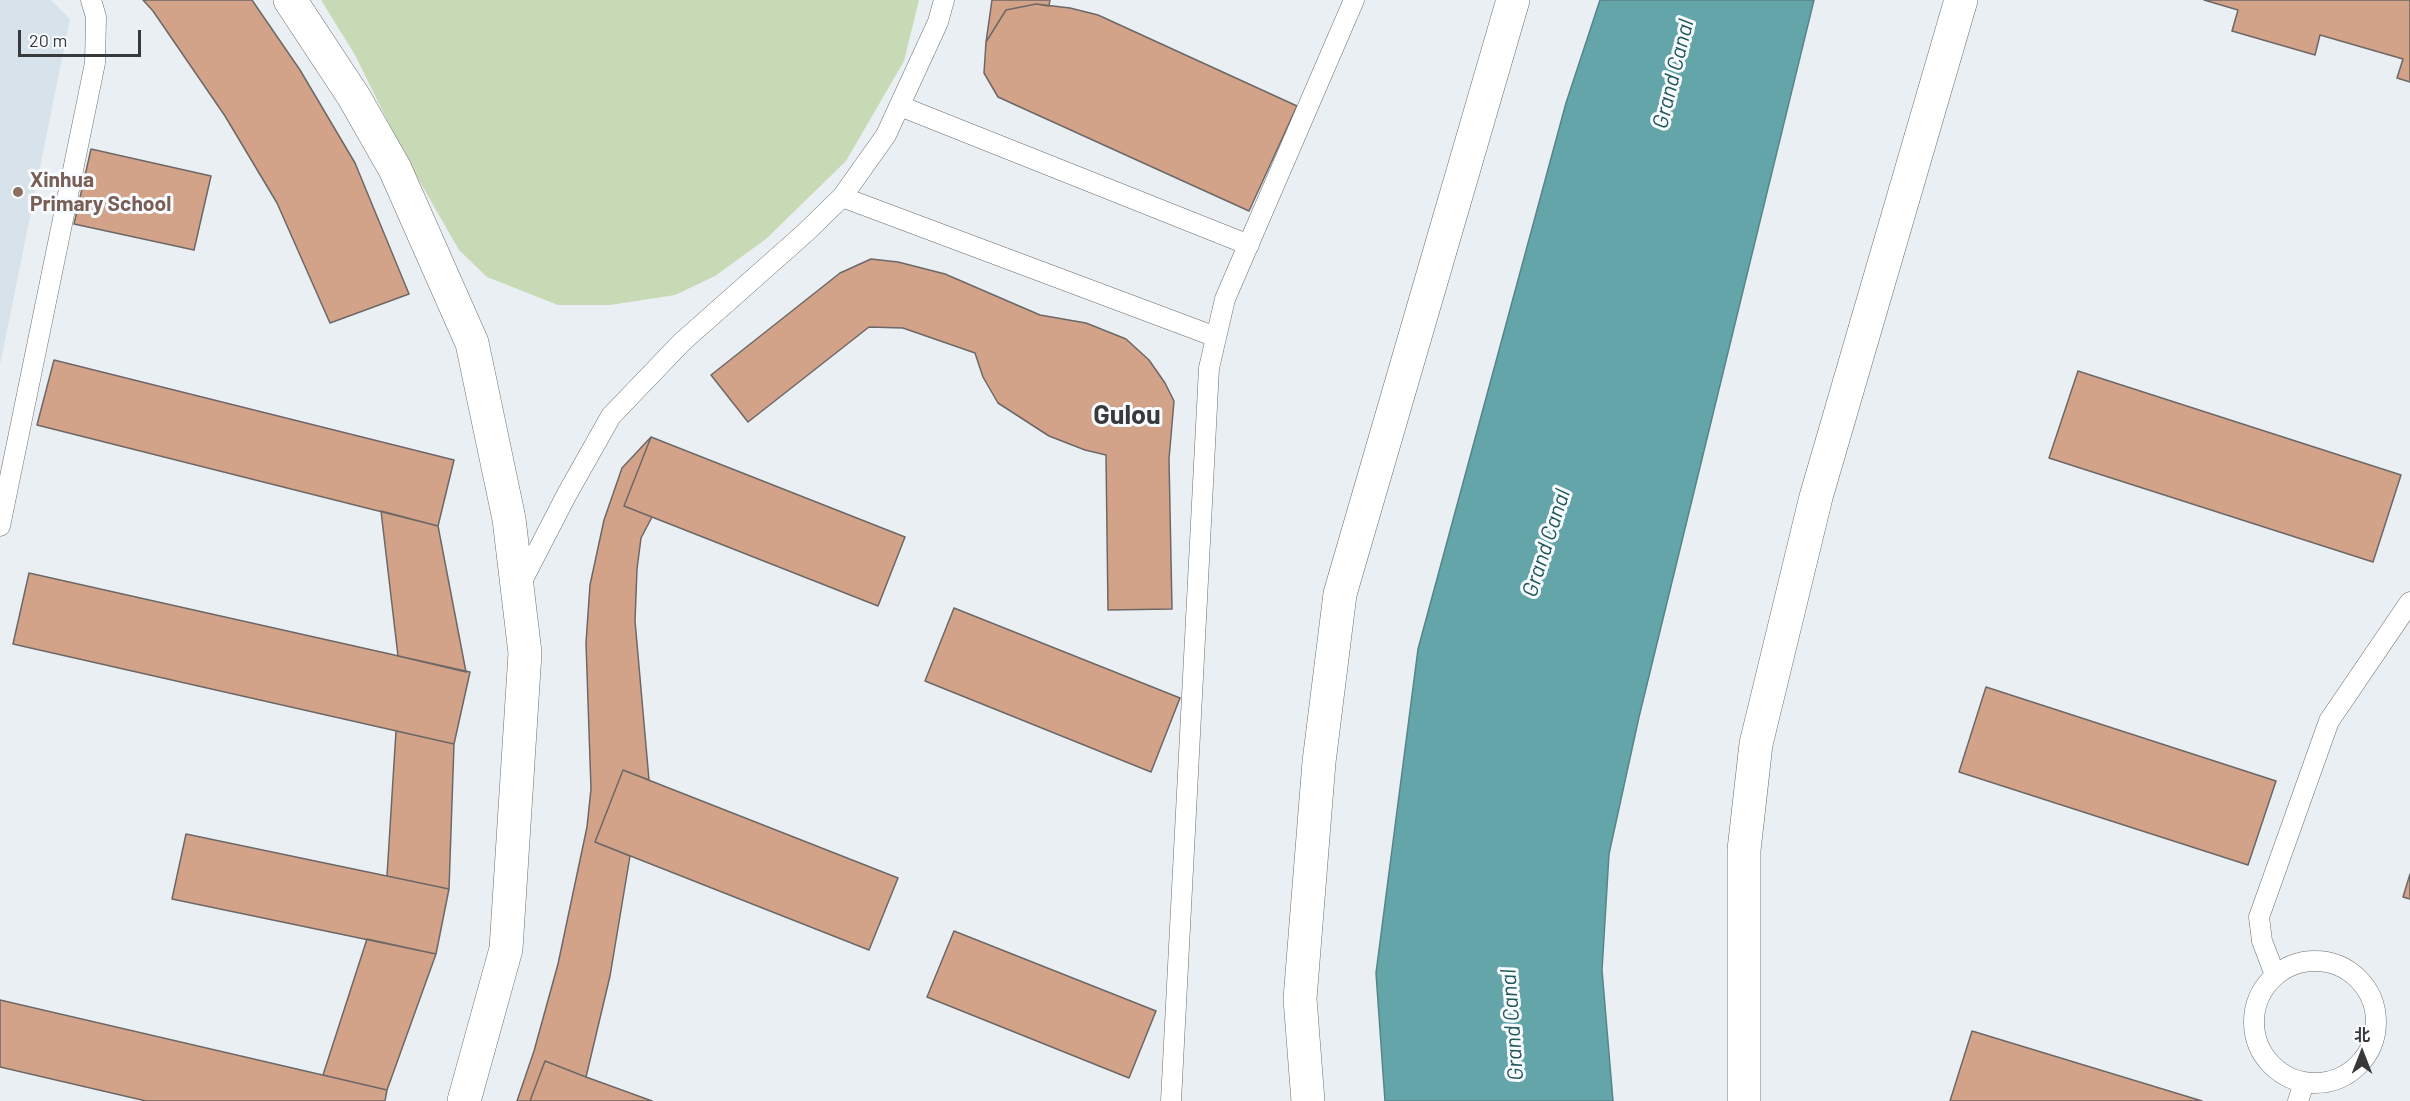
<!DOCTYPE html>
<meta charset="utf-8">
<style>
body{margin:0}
#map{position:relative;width:2410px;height:1101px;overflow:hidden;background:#eaeff3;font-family:Barlow,"Noto Sans SC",sans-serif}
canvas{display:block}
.north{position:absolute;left:2332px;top:1023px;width:60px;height:60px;-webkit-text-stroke:4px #f9fcfe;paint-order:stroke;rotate:0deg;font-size:16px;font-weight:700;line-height:24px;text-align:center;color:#37393a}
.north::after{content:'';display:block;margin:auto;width:21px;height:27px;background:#37393a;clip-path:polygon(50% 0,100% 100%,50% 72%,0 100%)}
.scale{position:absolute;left:18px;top:30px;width:123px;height:27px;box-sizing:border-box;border:3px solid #37393a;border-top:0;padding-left:8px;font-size:18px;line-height:21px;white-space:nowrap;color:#37393a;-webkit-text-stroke:4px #f9fcfe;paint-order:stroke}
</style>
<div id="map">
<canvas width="2410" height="1101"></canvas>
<div class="north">北</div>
<div class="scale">20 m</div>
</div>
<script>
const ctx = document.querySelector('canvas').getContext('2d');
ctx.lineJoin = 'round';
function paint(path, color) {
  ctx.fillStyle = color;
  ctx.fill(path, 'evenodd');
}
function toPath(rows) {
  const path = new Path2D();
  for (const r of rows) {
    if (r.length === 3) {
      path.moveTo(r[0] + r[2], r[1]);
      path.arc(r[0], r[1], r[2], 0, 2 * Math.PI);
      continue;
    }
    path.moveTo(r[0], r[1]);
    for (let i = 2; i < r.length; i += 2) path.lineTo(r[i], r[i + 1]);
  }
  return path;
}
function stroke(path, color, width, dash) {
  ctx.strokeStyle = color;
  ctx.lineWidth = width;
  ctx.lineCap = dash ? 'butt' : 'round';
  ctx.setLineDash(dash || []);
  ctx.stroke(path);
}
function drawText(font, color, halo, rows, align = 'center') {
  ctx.font = font + ' Barlow,sans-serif';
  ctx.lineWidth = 6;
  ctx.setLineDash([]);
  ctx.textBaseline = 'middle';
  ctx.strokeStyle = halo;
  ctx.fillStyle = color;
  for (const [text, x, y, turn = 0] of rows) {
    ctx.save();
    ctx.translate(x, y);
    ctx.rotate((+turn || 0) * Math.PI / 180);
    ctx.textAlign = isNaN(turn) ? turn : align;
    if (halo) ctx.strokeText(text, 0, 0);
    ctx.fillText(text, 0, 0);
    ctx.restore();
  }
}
paint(toPath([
 [0,0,51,0,70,19,0,365]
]), '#d7e2eb');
paint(toPath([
 [321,0,919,0,904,61,846,161,766,239,715,276,675,295,610,305,558,305,487,277,459,250,404,154,355,55]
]), '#c8d9b5');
const water = toPath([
 [1600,0,1814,0,1639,717,1609,854,1602,970,1613,1101,1385,1101,1376,973,1418,649,1566,103,1600,0]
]);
paint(water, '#64a5aa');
stroke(water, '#568588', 1.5);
const building = toPath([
 [143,0,252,0,300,70,355,163,409,294,330,323,277,203,225,116,153,11,143,0],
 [992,0,1050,0,1049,6,1036,4,1006,10,986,42,992,0],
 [2204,0,2410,0,2410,82,2397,78,2403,59,2320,35,2315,55,2232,31,2238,10,2204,0],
 [1036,4,1070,8,1098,15,1297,106,1249,211,998,97,984,73,986,42,1006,10,1036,4],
 [91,149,211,176,194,250,74,224,91,149],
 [871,259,898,262,945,274,1040,315,1086,323,1126,339,1149,360,1165,383,1174,401,1169,459,1172,609,1108,610,1106,455,1085,450,1049,436,998,403,983,377,975,353,903,328,869,327,748,422,711,375,840,273,871,259],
 [54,360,454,460,438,526,37,425,54,360],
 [2078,371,2401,475,2373,562,2049,458,2078,371],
 [651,437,624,506,652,517,641,538,637,569,635,621,649,780,623,770,595,842,630,856,610,976,586,1077,545,1061,530,1101,517,1101,534,1051,558,964,587,827,591,789,586,643,590,585,604,520,622,468,651,437],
 [651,437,905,537,878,606,624,506,651,437],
 [381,511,438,526,466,672,398,656,381,511],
 [29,573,470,672,454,744,13,644,29,573],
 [954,608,1180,698,1151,772,925,681,954,608],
 [1986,687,2276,781,2248,865,1959,772,1986,687],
 [396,731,454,744,449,889,387,876,396,731],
 [623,770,898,878,869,950,595,842,623,770],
 [186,834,449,889,436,954,172,899,186,834],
 [2410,874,2410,899,2403,897,2410,874],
 [954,931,1156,1011,1129,1078,927,997,954,931],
 [367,939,436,954,387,1090,323,1075,367,939],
 [0,1000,387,1090,385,1101,146,1101,0,1067,0,1000],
 [1972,1031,2202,1101,1950,1101,1972,1031],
 [545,1061,586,1077,652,1101,530,1101,545,1061]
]);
paint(building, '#d2a389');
stroke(building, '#6d6866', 1.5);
const lane = toPath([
 [900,106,1249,245],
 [842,197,1216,337],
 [0,526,95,63,96,17,91,0],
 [519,587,567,494,611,416,682,342,805,233,842,197,886,135,938,22,944,0],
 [2315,1022,61],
 [2275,975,2262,941,2259,917,2329,721,2410,602],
 [1171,1101,1209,368,1225,299,1354,0],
 [2298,1101,2304,1083]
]);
const street = toPath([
 [290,0,354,97,395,169,472,343,509,519,525,653,506,949,464,1101],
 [1308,1101,1300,999,1319,762,1340,594,1513,0],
 [1744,1101,1744,850,1756,744,1816,497,1961,0]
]);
stroke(lane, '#6a6e71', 21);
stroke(street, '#6a6e71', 34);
stroke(lane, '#fff', 20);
stroke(street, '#fff', 33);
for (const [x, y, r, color] of [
 [18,192,6,"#8d6e63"]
]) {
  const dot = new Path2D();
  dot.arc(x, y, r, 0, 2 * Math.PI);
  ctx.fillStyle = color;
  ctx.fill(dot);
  stroke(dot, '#f9fcfe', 2);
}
drawText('bold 21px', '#785e54', '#f9fcfe', [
 ["Xinhua",30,180],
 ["Primary School",30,204]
], 'left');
drawText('italic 22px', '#1e565a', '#f9fcfe', [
 ["Grand Canal",1673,74,-76],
 ["Grand Canal",1546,543,-72],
 ["Grand Canal",1512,1025,-94]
]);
drawText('bold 27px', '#37393a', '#f9fcfe', [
 ["Gulou",1127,415]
]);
</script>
